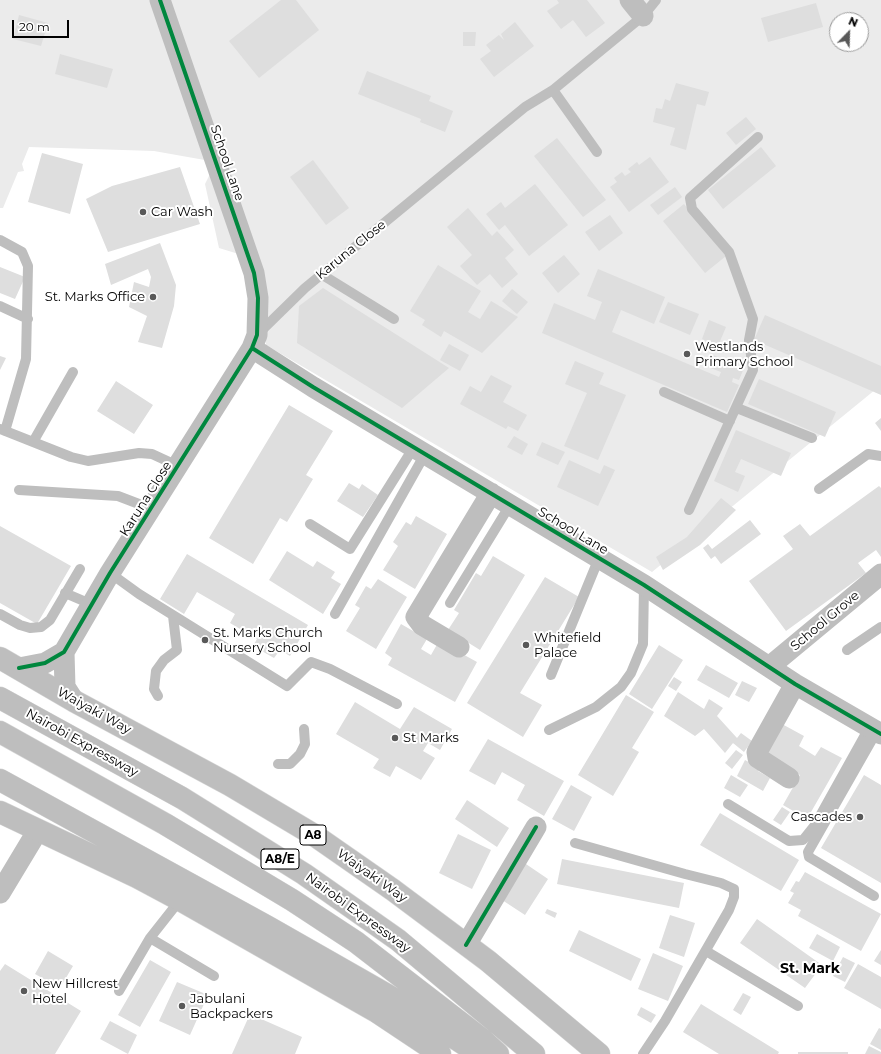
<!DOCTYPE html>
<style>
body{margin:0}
#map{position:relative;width:881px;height:1054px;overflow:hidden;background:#fff;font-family:Montserrat,sans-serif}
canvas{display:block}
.north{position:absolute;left:829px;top:12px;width:40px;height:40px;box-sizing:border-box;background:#fff;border:1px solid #999;border-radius:50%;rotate:23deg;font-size:11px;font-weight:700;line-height:16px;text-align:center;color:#000}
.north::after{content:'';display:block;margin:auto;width:14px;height:18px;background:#595959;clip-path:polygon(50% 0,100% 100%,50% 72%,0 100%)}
.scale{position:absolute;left:12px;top:20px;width:57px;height:18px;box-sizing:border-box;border:2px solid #000;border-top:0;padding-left:5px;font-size:12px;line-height:14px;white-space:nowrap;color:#000;-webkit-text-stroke:3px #fff;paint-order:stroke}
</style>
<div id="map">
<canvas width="881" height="1054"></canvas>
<div class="north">N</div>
<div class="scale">20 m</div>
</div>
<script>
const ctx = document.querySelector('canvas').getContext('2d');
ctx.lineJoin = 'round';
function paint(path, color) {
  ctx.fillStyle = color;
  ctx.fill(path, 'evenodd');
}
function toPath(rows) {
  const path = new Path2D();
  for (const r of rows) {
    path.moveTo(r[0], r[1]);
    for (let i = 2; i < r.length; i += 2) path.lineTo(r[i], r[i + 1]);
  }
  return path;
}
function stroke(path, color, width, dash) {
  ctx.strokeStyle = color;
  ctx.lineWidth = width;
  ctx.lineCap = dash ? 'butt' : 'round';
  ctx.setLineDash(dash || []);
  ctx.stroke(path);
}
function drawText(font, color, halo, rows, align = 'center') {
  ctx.font = font + ' Montserrat,sans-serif';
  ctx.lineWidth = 4;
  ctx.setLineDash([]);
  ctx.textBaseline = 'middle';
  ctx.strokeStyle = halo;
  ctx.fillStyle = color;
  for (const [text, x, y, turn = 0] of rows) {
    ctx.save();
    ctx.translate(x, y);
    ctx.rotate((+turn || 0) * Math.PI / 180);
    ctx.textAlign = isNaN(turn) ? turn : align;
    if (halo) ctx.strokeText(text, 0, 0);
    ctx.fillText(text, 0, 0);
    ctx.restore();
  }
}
paint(toPath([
 [0,0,881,0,881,385,652,572,266,345,266,291,258,260,219,248,205,184,216,162,154,151,29,147,22,164,24,171,18,172,3,208,0,208],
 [837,20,861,20,861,44,837,44]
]), '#ebebeb');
paint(toPath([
 [281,0,296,0,319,30,259,78,229,41],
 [557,0,587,0,605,23,586,37,573,20,561,29,547,11,559,3],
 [816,3,823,27,768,42,761,18],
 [19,15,48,23,41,46,13,39],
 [515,22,534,46,494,77,480,59,491,51,486,45,499,35,504,40,501,34],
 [463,32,476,32,475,46,463,46],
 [60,54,113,69,107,88,55,74],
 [367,71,431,96,429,101,453,111,445,132,420,122,421,119,358,94],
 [676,83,709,92,705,106,697,104,686,150,670,145,675,128,653,122,656,108,662,109,665,99,670,101],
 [746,117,756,129,736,145,726,133],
 [557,138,606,200,583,217,534,156],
 [761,147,776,166,723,209,708,190],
 [42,153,83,164,70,214,28,202],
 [650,157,669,182,629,212,610,187,617,182,614,178,622,172,625,176,631,172,628,169,637,162,639,165],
 [313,160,349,208,326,225,290,177],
 [180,167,200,224,108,252,86,199,112,186],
 [535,184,568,225,529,256,505,225,499,230,486,214,501,202,505,208],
 [675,187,682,197,658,215,650,205],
 [684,204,726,256,705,273,663,221],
 [468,208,492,236,497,231,514,250,505,258,518,274,502,288,490,274,477,285,460,266,472,255,447,227],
 [610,215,623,233,599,251,585,232],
 [160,243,176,285,174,306,162,348,138,342,147,316,129,307,134,282,149,287,151,277,148,269,111,285,105,264],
 [564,255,580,274,558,293,542,273],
 [438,265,481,291,468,312,480,319,491,301,518,317,482,353,444,331,441,337,422,325,425,320,410,311],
 [0,267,25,277,15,299,0,293],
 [598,269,665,297,654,324,621,310,612,332,719,377,721,372,708,367,713,355,744,368,739,380,733,378,732,382,739,385,727,412,542,333,554,303,595,320,602,302,587,296],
 [323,288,449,368,402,408,297,343,299,306],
 [512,289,528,302,517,314,502,301],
 [668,302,699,314,690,335,659,322],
 [765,315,881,366,881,395,754,340],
 [709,320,726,327,718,346,702,339],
 [449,344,469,355,460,371,440,360],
 [0,356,6,358,0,370],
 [575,361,604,373,599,384,626,395,598,460,564,446,587,393,565,384],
 [491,375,512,386,503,402,527,415,518,431,508,426,506,429,460,404,470,386,481,392],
 [759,379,836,412,825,437,748,404],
 [116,381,153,405,134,434,97,411],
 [289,405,333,431,306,475,313,479,287,522,280,518,253,564,209,538],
 [881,418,881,431,875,423],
 [736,430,791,453,781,476,741,459,735,472,745,476,738,492,714,481],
 [514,436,528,444,522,455,507,447],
 [542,442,565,452,558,465,536,455],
 [569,460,600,474,604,465,615,470,598,506,557,487],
 [349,483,359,489,362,484,378,495,363,517,337,501],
 [879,486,881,488,881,557,876,550,858,563,866,573,786,631,749,581,793,549,783,536,800,524,810,536],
 [721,498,736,510,700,545,663,570,656,557,687,537],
 [416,516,447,534,415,589,383,570,398,546,393,542,406,522,411,525],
 [750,520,761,534,721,564,715,556,711,559,703,548,708,544,712,549],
 [0,526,71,566,37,624,0,603],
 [287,551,313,567,317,561,335,572,331,578,341,584,323,614,269,580],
 [187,554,308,625,290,656,280,650,274,658,253,646,257,639,230,623,235,614,197,592,184,614,160,599],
 [493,556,525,575,480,650,448,630,459,613,454,610,476,573,481,576],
 [545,577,579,597,520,693,542,705,523,737,467,703],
 [378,579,407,597,376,649,346,631,360,608,355,605,366,586,371,589],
 [401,624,427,639,421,649,431,655,439,641,477,662,455,702,388,665,392,658,385,653],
 [659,645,683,660,652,709,629,694],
 [706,665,738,683,729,698,697,680],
 [674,677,682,682,676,691,668,686],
 [742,681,757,688,749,702,735,695],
 [678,692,704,709,709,699,723,708,717,716,737,738,725,753,704,729,695,736,664,716],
 [626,695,654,712,632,748,639,752,613,796,578,775],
 [355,702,400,729,414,707,452,729,440,750,428,743,423,751,435,758,421,780,396,766,390,777,373,768,379,759,336,734],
 [782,724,804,736,799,746,815,756,821,747,842,758,807,819,783,805,800,775,764,755],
 [741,733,752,741,744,752,733,743],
 [488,739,564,781,544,816,517,800,525,785,502,772,495,785,469,771],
 [736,750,743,755,732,769,725,763],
 [745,760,760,768,758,771,770,778,763,791,737,776],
 [731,775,748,785,740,797,724,788],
 [864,775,881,785,881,883,821,848],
 [571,785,592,797,574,831,552,819],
 [467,800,509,828,497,847,455,819],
 [782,807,790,812,781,825,773,820],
 [720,813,799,860,781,891,700,845],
 [458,834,491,850,472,889,439,873],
 [562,859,684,883,679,908,557,884],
 [523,862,548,879,525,915,499,898],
 [805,872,881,914,861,951,798,916,801,910,788,903,794,893,790,891,796,881,799,882],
 [547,909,557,913,555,918,545,913],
 [670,915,695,923,684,957,659,948],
 [757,919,822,965,805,988,740,943],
 [579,930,641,959,631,981,569,951],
 [817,934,840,947,833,961,809,948],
 [881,950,881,965,874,961],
 [48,951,73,966,60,988,35,974],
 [653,953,683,966,668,1001,638,989],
 [843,957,855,963,845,982,833,976],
 [150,960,171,972,140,1027,118,1015],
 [5,964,81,1011,55,1054,0,1054,0,971],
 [858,964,881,977,881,1009,844,988],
 [177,982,208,995,190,1035,159,1021],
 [743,993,751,997,741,1015,733,1010],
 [701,1004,779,1052,778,1054,719,1054,683,1032],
 [641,1007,656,1015,651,1023,637,1015],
 [250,1014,302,1037,295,1054,232,1054],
 [110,1021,137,1035,128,1054,100,1039],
 [879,1028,881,1029,881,1050,870,1044],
 [869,1046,881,1052,881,1054,865,1054],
 [798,1052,848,1052,848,1054,798,1054]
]), '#dedede');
const highway = toPath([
 [0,658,74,701,230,785,314,835,393,890,488,961,599,1054],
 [0,698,182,798,304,874,398,940,534,1054],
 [0,732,165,824,292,900,356,942,483,1040,498,1054],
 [0,780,268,927,398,1001,479,1054],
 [0,812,137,877,180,900,377,1012,440,1054]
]);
stroke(highway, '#dbdbdb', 23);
stroke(toPath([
 [553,90,597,152],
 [0,240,22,252,28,266,26,359,5,431],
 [321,274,394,319],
 [0,306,28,319],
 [259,333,305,288,525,107,553,90,643,16,656,0],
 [664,392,730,421],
 [737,408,812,438],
 [0,429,71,457,88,461,139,453,152,454,178,466],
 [33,442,73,372],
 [819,489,868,454,881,456],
 [19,490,118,496,152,509],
 [689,510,753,370,749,340,753,319,729,252,692,209,690,198,758,137],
 [310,524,350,549,414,447],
 [110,573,139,594,287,686,311,662,330,669,397,704],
 [65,593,93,605],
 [450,603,510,505],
 [0,614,20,625,30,628,41,627,50,620,80,569],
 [335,614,425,454],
 [847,650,881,627],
 [551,675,599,558],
 [158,696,154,689,156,671,164,660,177,650,173,616],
 [549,730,596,707,621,687,631,673,643,644,644,585],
 [278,764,290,764,300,754,305,744,304,729],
 [728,804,789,841,803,840,815,825,869,728],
 [575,843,685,874,721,883,734,889,734,897,729,910,665,1021,643,1054],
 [874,896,809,857,808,852,877,731],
 [150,938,214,976],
 [706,951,798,1006],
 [119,991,150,938,180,900]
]), '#bebebe', 10);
stroke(toPath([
 [630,0,643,16],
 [252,348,313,387,644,585,795,684,881,734],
 [459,647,422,625,416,617,491,493],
 [64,652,65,687,74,701],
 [769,667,881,574],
 [19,668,45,663,64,652,110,573,252,348,257,335,258,298,254,273,160,0],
 [789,778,758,758,757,752,795,684],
 [0,893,38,830],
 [466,945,536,827]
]), '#bebebe', 21);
stroke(highway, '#bebebe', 22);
stroke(toPath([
 [252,348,313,387,644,585,795,684,881,734],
 [19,668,45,663,64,652,110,573,252,348,257,335,258,298,254,273,160,0],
 [466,945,536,827]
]), '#00873e', 4);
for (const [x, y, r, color] of [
 [143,212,4,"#595959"],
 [153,297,4,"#595959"],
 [687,354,4,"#595959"],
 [205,640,4,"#595959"],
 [526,645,4,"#595959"],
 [395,738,4,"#595959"],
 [860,817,4,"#595959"],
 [24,991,4,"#595959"],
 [182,1006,4,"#595959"]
]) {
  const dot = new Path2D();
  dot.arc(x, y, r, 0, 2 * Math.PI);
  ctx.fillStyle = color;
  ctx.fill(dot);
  stroke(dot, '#fff', 1.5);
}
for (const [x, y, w] of [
 [313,835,26],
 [280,859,38]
]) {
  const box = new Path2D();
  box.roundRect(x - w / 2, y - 10, w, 20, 3);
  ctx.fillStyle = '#fff';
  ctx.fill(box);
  stroke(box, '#000', 1);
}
drawText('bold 12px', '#000', null, [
 ["A8",313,835],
 ["A8/E",280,859]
]);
drawText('13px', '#000', '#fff', [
 ["School Lane",227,163,71],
 ["Karuna Close",351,250,-39],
 ["Karuna Close",146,499,-58],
 ["School Lane",573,531,31],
 ["School Grove",825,621,-40],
 ["Waiyaki Way",94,711,29],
 ["Nairobi Expressway",82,743,29],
 ["Waiyaki Way",372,876,35],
 ["Nairobi Expressway",358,913,36]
]);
drawText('13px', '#000', '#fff', [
 ["Car Wash",151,212],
 ["St. Marks Office",145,297,"right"],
 ["Westlands",695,347],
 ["Primary School",695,362],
 ["St. Marks Church",213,633],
 ["Nursery School",213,648],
 ["Whitefield",534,638],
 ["Palace",534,653],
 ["St Marks",403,738],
 ["Cascades",852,817,"right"],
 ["New Hillcrest",32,984],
 ["Hotel",32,999],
 ["Jabulani",190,999],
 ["Backpackers",190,1014]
], 'left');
drawText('bold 14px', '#000', '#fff', [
 ["St. Mark",810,969]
]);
</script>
